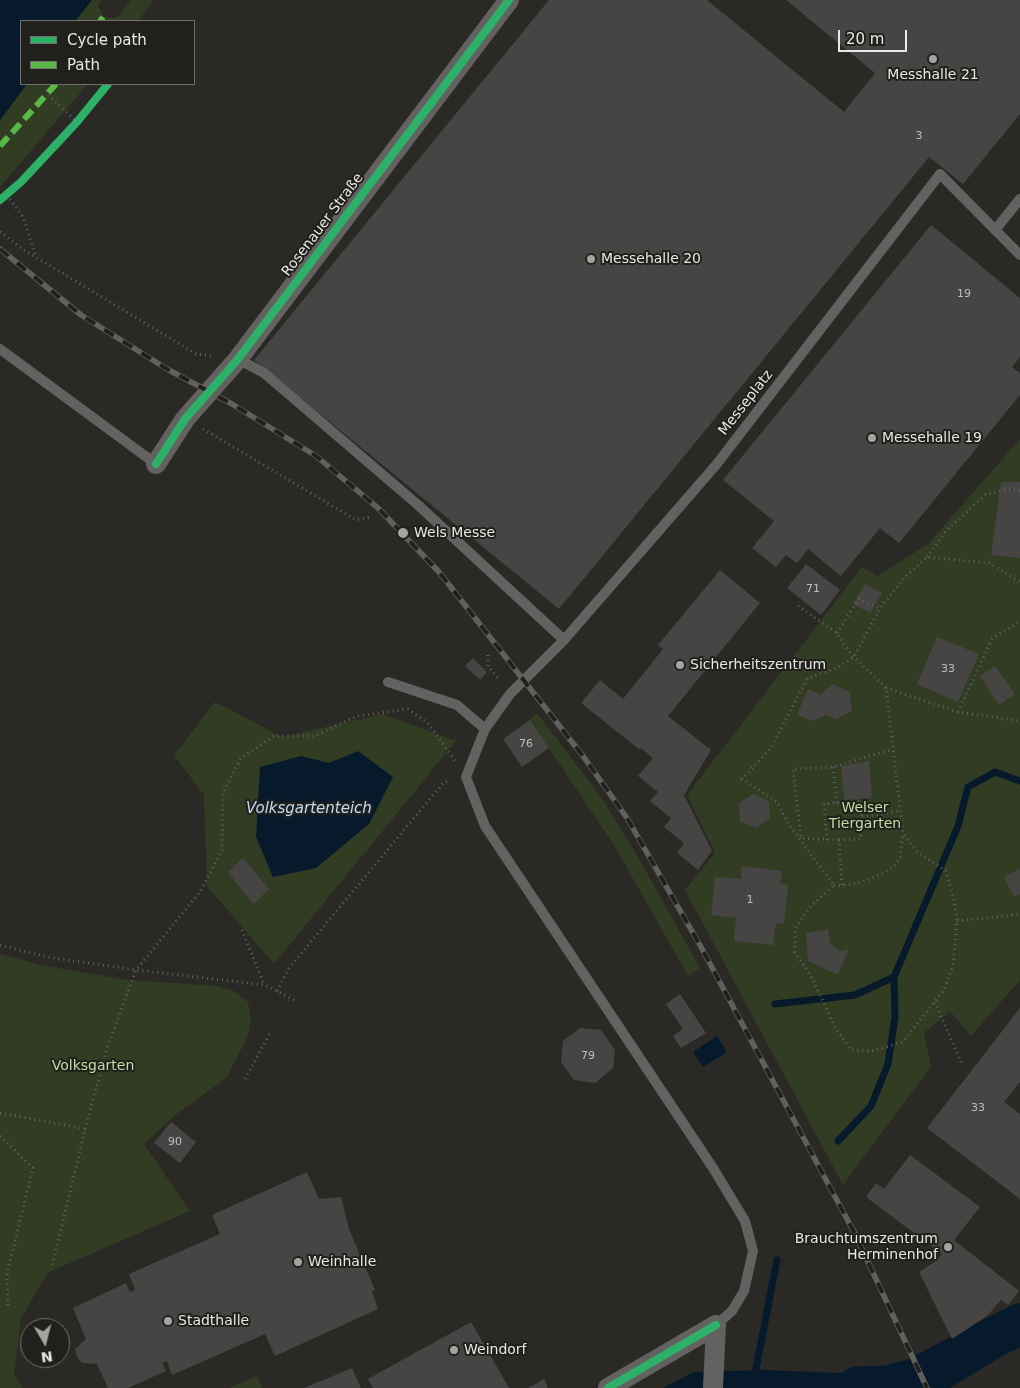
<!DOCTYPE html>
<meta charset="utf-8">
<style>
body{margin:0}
#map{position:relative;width:1020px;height:1388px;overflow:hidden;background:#2b2926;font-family:"DejaVu Sans",sans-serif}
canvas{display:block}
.legend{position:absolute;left:20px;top:20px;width:175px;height:65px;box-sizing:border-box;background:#22201c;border:1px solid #71706c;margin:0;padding:6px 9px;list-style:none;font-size:15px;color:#e8e7e4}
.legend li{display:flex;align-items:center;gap:10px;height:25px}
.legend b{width:25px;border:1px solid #71706c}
.north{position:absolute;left:20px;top:1318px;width:50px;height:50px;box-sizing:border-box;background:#22201c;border:1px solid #71706c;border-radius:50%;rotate:172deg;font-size:14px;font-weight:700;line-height:20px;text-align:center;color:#e8e7e4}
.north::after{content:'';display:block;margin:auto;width:18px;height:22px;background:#a6a4a2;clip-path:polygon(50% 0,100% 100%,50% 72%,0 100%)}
.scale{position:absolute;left:838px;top:30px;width:69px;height:22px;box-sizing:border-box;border:2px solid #e8e7e4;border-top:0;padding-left:6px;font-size:15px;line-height:18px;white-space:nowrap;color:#e8e7e4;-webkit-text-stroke:4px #22201c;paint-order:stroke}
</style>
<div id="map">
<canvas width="1020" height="1388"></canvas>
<ul class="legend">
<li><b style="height:6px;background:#2db169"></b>Cycle path</li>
<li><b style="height:6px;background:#58b947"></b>Path</li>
</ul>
<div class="north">N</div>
<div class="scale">20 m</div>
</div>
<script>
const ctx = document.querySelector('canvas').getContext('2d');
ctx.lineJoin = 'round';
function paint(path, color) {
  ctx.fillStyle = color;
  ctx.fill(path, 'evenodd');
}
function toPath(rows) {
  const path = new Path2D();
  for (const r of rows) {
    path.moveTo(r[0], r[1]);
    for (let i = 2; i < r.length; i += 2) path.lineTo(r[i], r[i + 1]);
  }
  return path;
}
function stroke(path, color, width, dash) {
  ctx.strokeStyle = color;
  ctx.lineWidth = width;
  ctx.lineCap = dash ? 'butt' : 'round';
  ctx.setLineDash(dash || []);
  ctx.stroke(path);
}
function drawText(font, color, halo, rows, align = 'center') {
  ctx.font = font + ' "DejaVu Sans",sans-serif';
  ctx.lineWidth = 4;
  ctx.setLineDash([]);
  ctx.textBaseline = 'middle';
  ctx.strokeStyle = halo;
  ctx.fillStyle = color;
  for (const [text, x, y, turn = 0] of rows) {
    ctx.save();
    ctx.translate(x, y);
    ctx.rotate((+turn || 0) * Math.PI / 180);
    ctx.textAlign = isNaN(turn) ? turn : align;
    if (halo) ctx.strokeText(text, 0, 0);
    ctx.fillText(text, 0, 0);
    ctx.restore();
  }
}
paint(toPath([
 [92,0,102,0,98,5,103,17,116,18,132,0,154,0,138,21,75,21],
 [27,84,88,84,0,187,0,120],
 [1020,439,1020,980,971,1036,950,1011,924,1033,931,1067,843,1185,685,890,715,853,687,795,862,567,877,576,928,544],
 [215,702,283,737,382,714,456,741,274,964,207,886,204,795,174,755],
 [537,713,601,797,641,862,700,968,688,976,614,845,530,720],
 [0,954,40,965,128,980,217,986,234,991,248,1002,251,1018,248,1036,227,1077,174,1116,144,1144,190,1211,47,1273,21,1319,14,1375,23,1388,0,1388],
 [257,1376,262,1388,229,1388]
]), '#313c23');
paint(toPath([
 [0,0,92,0,75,21,21,21,21,84,27,84,0,120],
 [358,751,393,777,369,824,316,868,273,877,256,837,260,767,301,756,329,763],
 [717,1036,727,1052,703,1067,693,1052],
 [1020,1303,1020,1345,950,1388,934,1388,914,1361,913,1388,663,1388,694,1372,764,1370,887,1375,1012,1310]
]), '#061a2b');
stroke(toPath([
 [775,1004,855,995,894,977],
 [838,1141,871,1106,888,1064,895,1017,894,977,958,826,968,787,995,772,1020,781],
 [754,1379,777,1260]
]), '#061a2b', 7);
stroke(toPath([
 [857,1387,887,1386,914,1379,1020,1324]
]), '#061a2b', 41);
paint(toPath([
 [549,0,707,0,844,112,875,73,786,0,1020,0,1020,114,963,184,929,157,559,609,254,360],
 [931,225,1020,298,1020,357,1012,367,1020,373,1020,395,899,543,880,528,841,576,808,549,797,563,786,555,776,567,752,548,774,521,723,480],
 [1001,482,1020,482,1020,558,991,555],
 [806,564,840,590,821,615,787,588],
 [720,570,760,603,668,716,711,750,684,795,712,851,698,870,677,853,684,843,664,827,671,818,650,801,658,792,638,776,653,758,641,748,640,750,581,703,600,680,623,699,663,649,658,645],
 [865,584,882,593,870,613,853,604],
 [937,637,979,654,958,702,917,684],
 [473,658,487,672,480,680,465,666],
 [995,666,1015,694,999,705,980,676],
 [832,684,850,692,852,711,836,719,826,715,813,721,797,715,808,689,821,695],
 [530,720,549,748,522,767,503,739],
 [869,761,872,798,844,800,841,766],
 [753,794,769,801,770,818,756,828,740,821,739,803],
 [243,858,269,889,253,904,228,872],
 [742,866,782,871,780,884,788,885,784,924,776,923,773,945,734,941,736,918,711,915,715,877,741,879],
 [1020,869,1020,894,1014,897,1004,877],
 [828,929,830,943,839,951,849,949,838,975,808,961,806,933],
 [680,994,706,1033,681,1048,673,1036,683,1029,666,1004],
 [1020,1008,1020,1082,1004,1102,1020,1114,1020,1199,927,1128],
 [580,1028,601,1030,615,1050,613,1068,595,1083,574,1080,561,1062,563,1041],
 [171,1122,196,1142,180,1163,154,1143],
 [910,1155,980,1207,954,1240,1019,1291,1008,1305,1001,1300,988,1315,952,1339,919,1272,936,1261,942,1254,866,1197,876,1183,884,1189],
 [307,1172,319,1199,341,1197,349,1229,375,1290,372,1291,378,1309,275,1356,265,1334,172,1375,167,1361,162,1363,166,1371,128,1388,108,1388,97,1364,82,1363,77,1357,75,1349,86,1339,73,1308,126,1283,130,1292,135,1290,129,1274,220,1234,212,1215],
 [471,1322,509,1388,373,1388,368,1379],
 [352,1368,361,1388,304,1388],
 [544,1379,548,1388,528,1388]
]), '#474543');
stroke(toPath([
 [48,95,77,122],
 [7,195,23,217,36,257],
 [0,232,24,250,196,354,213,356],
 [203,429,356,520,370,517],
 [927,557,946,531,985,495,1009,489,1020,491],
 [798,606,837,633,843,644,854,657,886,688,903,833,916,851,946,871,954,900,957,921,953,965,944,990,903,1042,872,1051,851,1050,835,1027,811,976,795,952,795,929,808,909,834,885,787,822,777,802,742,779,771,748,807,679,836,668,854,657,880,608,905,577,927,557,989,563,1020,582],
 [837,633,859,599,880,608],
 [488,655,488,666,500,681],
 [886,688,958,712,1020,721],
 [958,712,992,639,1020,621],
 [833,767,837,803],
 [827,840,824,804,859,801,862,817],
 [839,840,801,838,793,769,833,767,893,749],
 [834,885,840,886,861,882,882,874,893,867,900,859,903,833],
 [842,885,839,840,861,839,861,817,900,811],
 [957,921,1020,914],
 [242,930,264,984],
 [0,945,47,957,136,970,265,985,296,1001],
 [277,991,289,968,444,782,450,781],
 [935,1002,962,1064],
 [245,1079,270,1033],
 [0,1113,85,1129,52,1267],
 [85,1129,107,1048,136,970,200,892,222,850,223,793,241,758,274,736,315,736,357,716,408,709,428,723,455,761],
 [0,1136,33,1168,7,1274,8,1305]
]), '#626261', 3, [1, 4]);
stroke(toPath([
 [995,230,1020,199],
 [0,349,156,464],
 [238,359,264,373,418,505,564,640],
 [388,682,457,705,485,729],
 [716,1325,732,1311,744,1291,753,1251,745,1221,713,1168,485,826,466,777,485,729,510,694,564,640,716,465,940,174,1020,255]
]), '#636261', 10);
stroke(toPath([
 [156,464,185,419,238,359,509,0],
 [608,1388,716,1325],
 [713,1388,716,1325]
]), '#636261', 20);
const rail = toPath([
 [0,249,81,315,167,369,232,404,316,456,378,508,439,572,583,756,627,818,701,947,854,1232,927,1388]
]);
stroke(rail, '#61605d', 5.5);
stroke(rail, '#22201c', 4, [11]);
stroke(toPath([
 [100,21,103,17],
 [0,146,56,84]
]), '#58b947', 6, [12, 6]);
stroke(toPath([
 [0,200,21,182,77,122,108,84],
 [156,464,185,419,238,359,509,0],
 [608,1388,716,1325]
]), '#2db169', 8);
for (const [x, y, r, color] of [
 [933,59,5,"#a6a4a2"],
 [591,259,5,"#a6a4a2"],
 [872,438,5,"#a6a4a2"],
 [403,533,6,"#a6a4a2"],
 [680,665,5,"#a6a4a2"],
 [948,1247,5,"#a6a4a2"],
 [298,1262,5,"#a6a4a2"],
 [168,1321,5,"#a6a4a2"],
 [454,1350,5,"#a6a4a2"]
]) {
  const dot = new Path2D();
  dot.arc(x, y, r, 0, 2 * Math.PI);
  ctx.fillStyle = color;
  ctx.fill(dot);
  stroke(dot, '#22201c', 2);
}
drawText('11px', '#c0bebc', null, [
 ["3",919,136],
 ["19",964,294],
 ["71",813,589],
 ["33",948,669],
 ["76",526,744],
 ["1",750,900],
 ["79",588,1056],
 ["33",978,1108],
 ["90",175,1142]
]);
drawText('14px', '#e8e7e4', '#22201c', [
 ["Messhalle 21",933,75,"center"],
 ["Messehalle 20",601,259],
 ["Messehalle 19",882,438],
 ["Wels Messe",414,533],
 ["Sicherheitszentrum",690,665],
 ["Brauchtumszentrum",938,1239,"right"],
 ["Herminenhof",938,1255,"right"],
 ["Weinhalle",308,1262],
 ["Stadthalle",178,1321],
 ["Weindorf",464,1350]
], 'left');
drawText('14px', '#e8e7e4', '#22201c', [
 ["Rosenauer Straße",323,225,-53],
 ["Messeplatz",746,403,-52]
]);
drawText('14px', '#c2dfa2', '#22201c', [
 ["Welser",865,808],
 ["Tiergarten",865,824],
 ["Volksgarten",93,1066]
]);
drawText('italic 15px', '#bbddf8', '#22201c', [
 ["Volksgartenteich",309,809]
]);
</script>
